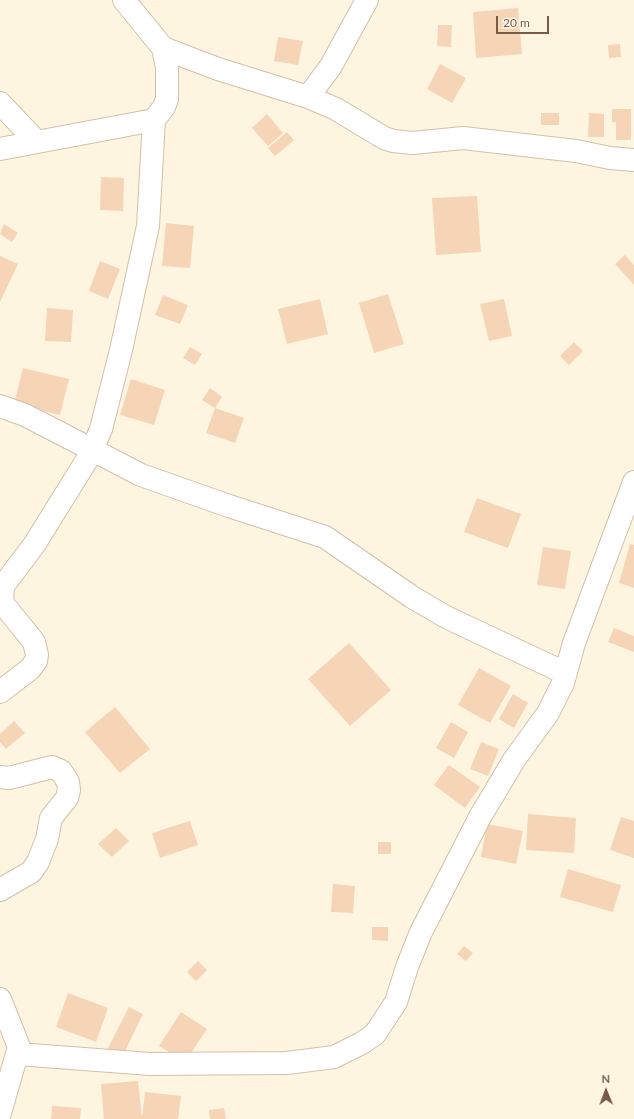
<!DOCTYPE html>
<style>
body{margin:0}
#map{position:relative;width:634px;height:1119px;overflow:hidden;background:#fef5e1;font-family:Lato,sans-serif}
canvas{display:block}
.north{position:absolute;left:586px;top:1071px;width:40px;height:40px;-webkit-text-stroke:3px #fff8ea;paint-order:stroke;rotate:359deg;font-size:11px;font-weight:700;line-height:16px;text-align:center;color:#785b46}
.north::after{content:'';display:block;margin:auto;width:14px;height:18px;background:#785b46;clip-path:polygon(50% 0,100% 100%,50% 72%,0 100%)}
.scale{position:absolute;left:496px;top:16px;width:53px;height:18px;box-sizing:border-box;border:2px solid #785b46;border-top:0;padding-left:5px;font-size:12px;line-height:14px;white-space:nowrap;color:#785b46;-webkit-text-stroke:3px #fff8ea;paint-order:stroke}
</style>
<div id="map">
<canvas width="634" height="1119"></canvas>
<div class="north">N</div>
<div class="scale">20 m</div>
</div>
<script>
const ctx = document.querySelector('canvas').getContext('2d');
ctx.lineJoin = 'round';
function paint(path, color) {
  ctx.fillStyle = color;
  ctx.fill(path, 'evenodd');
}
function toPath(rows) {
  const path = new Path2D();
  for (const r of rows) {
    path.moveTo(r[0], r[1]);
    for (let i = 2; i < r.length; i += 2) path.lineTo(r[i], r[i + 1]);
  }
  return path;
}
function stroke(path, color, width, dash) {
  ctx.strokeStyle = color;
  ctx.lineWidth = width;
  ctx.lineCap = dash ? 'butt' : 'round';
  ctx.setLineDash(dash || []);
  ctx.stroke(path);
}
paint(toPath([
 [518,8,522,54,476,58,473,12],
 [438,25,452,25,451,47,437,46],
 [278,37,303,41,298,65,274,61],
 [620,44,621,57,609,58,608,45],
 [440,64,466,78,452,103,427,89],
 [612,109,631,109,631,140,616,140,616,122,612,122],
 [541,113,559,113,559,125,541,125],
 [589,113,604,114,604,137,588,137],
 [267,114,283,133,268,146,252,128],
 [287,132,294,140,275,156,268,148],
 [101,177,124,178,123,211,100,210],
 [477,196,481,252,436,255,432,198],
 [166,223,194,226,190,268,162,266],
 [4,224,18,233,12,242,0,234],
 [625,255,634,265,634,285,615,264],
 [0,256,18,264,0,302],
 [100,261,120,269,108,299,89,291],
 [388,294,404,344,374,353,359,303],
 [163,295,188,305,180,324,155,315],
 [320,299,328,334,287,344,278,309],
 [504,299,512,336,489,341,480,304],
 [47,308,73,310,71,342,45,341],
 [574,342,583,351,569,365,560,356],
 [190,347,202,354,195,365,183,358],
 [23,368,69,379,60,415,14,404],
 [131,379,165,390,154,425,120,415],
 [210,388,222,397,215,408,244,418,235,443,206,433,215,408,202,400],
 [477,498,521,514,508,548,464,532],
 [630,544,634,545,634,588,619,583],
 [543,547,571,551,565,589,537,585],
 [614,628,634,636,634,652,608,642],
 [349,643,391,690,350,726,308,679],
 [479,668,511,686,490,723,458,705],
 [513,694,528,703,514,728,499,719],
 [115,707,150,749,120,773,85,732],
 [14,721,25,733,6,749,0,742,0,734],
 [451,722,468,732,454,758,436,748],
 [481,742,499,749,488,776,470,769],
 [449,765,480,787,465,808,434,785],
 [528,814,576,818,574,853,526,850],
 [621,817,634,821,634,858,610,850],
 [190,821,198,845,160,858,152,833],
 [487,824,523,831,516,864,481,857],
 [116,828,129,841,112,857,98,844],
 [378,842,391,842,391,854,378,854],
 [568,869,621,885,613,912,560,897],
 [333,884,355,886,353,913,331,912],
 [372,927,388,927,388,941,372,940],
 [464,946,473,953,466,961,457,954],
 [198,961,207,970,196,981,187,972],
 [68,993,108,1008,96,1042,56,1027],
 [129,1007,143,1014,121,1059,106,1052],
 [181,1012,207,1029,185,1062,159,1046],
 [138,1081,142,1117,145,1092,181,1096,178,1119,104,1119,101,1084],
 [52,1106,81,1108,80,1119,51,1119],
 [224,1108,226,1119,210,1119,209,1110]
]), '#f6d4b6');
const minor = toPath([
 [163,48,218,69,308,97,336,109,384,138,393,141,413,143,463,138,576,151,610,158,634,160],
 [308,97,331,66,367,0],
 [0,103,36,141],
 [0,149,154,120,164,107,167,99,167,68,163,48,124,0],
 [0,406,25,415,141,475,229,506,325,537,412,597,446,617,565,673],
 [0,600,34,642,37,655,36,661,30,669,0,692],
 [2,602,3,586,34,545,90,455,101,429,121,350,148,226,154,120],
 [0,777,9,778,52,767,61,771,68,782,69,790,67,798,51,818,47,839,38,862,31,872,0,890],
 [0,999,19,1047,0,1113],
 [18,1054,150,1064,287,1063,334,1057,362,1043,375,1034,396,1002,407,967,421,932,480,817,514,760,548,713,563,683,574,643,634,482]
]);
stroke(minor, '#d2bfaa', 24);
stroke(minor, '#fff', 22);
</script>
